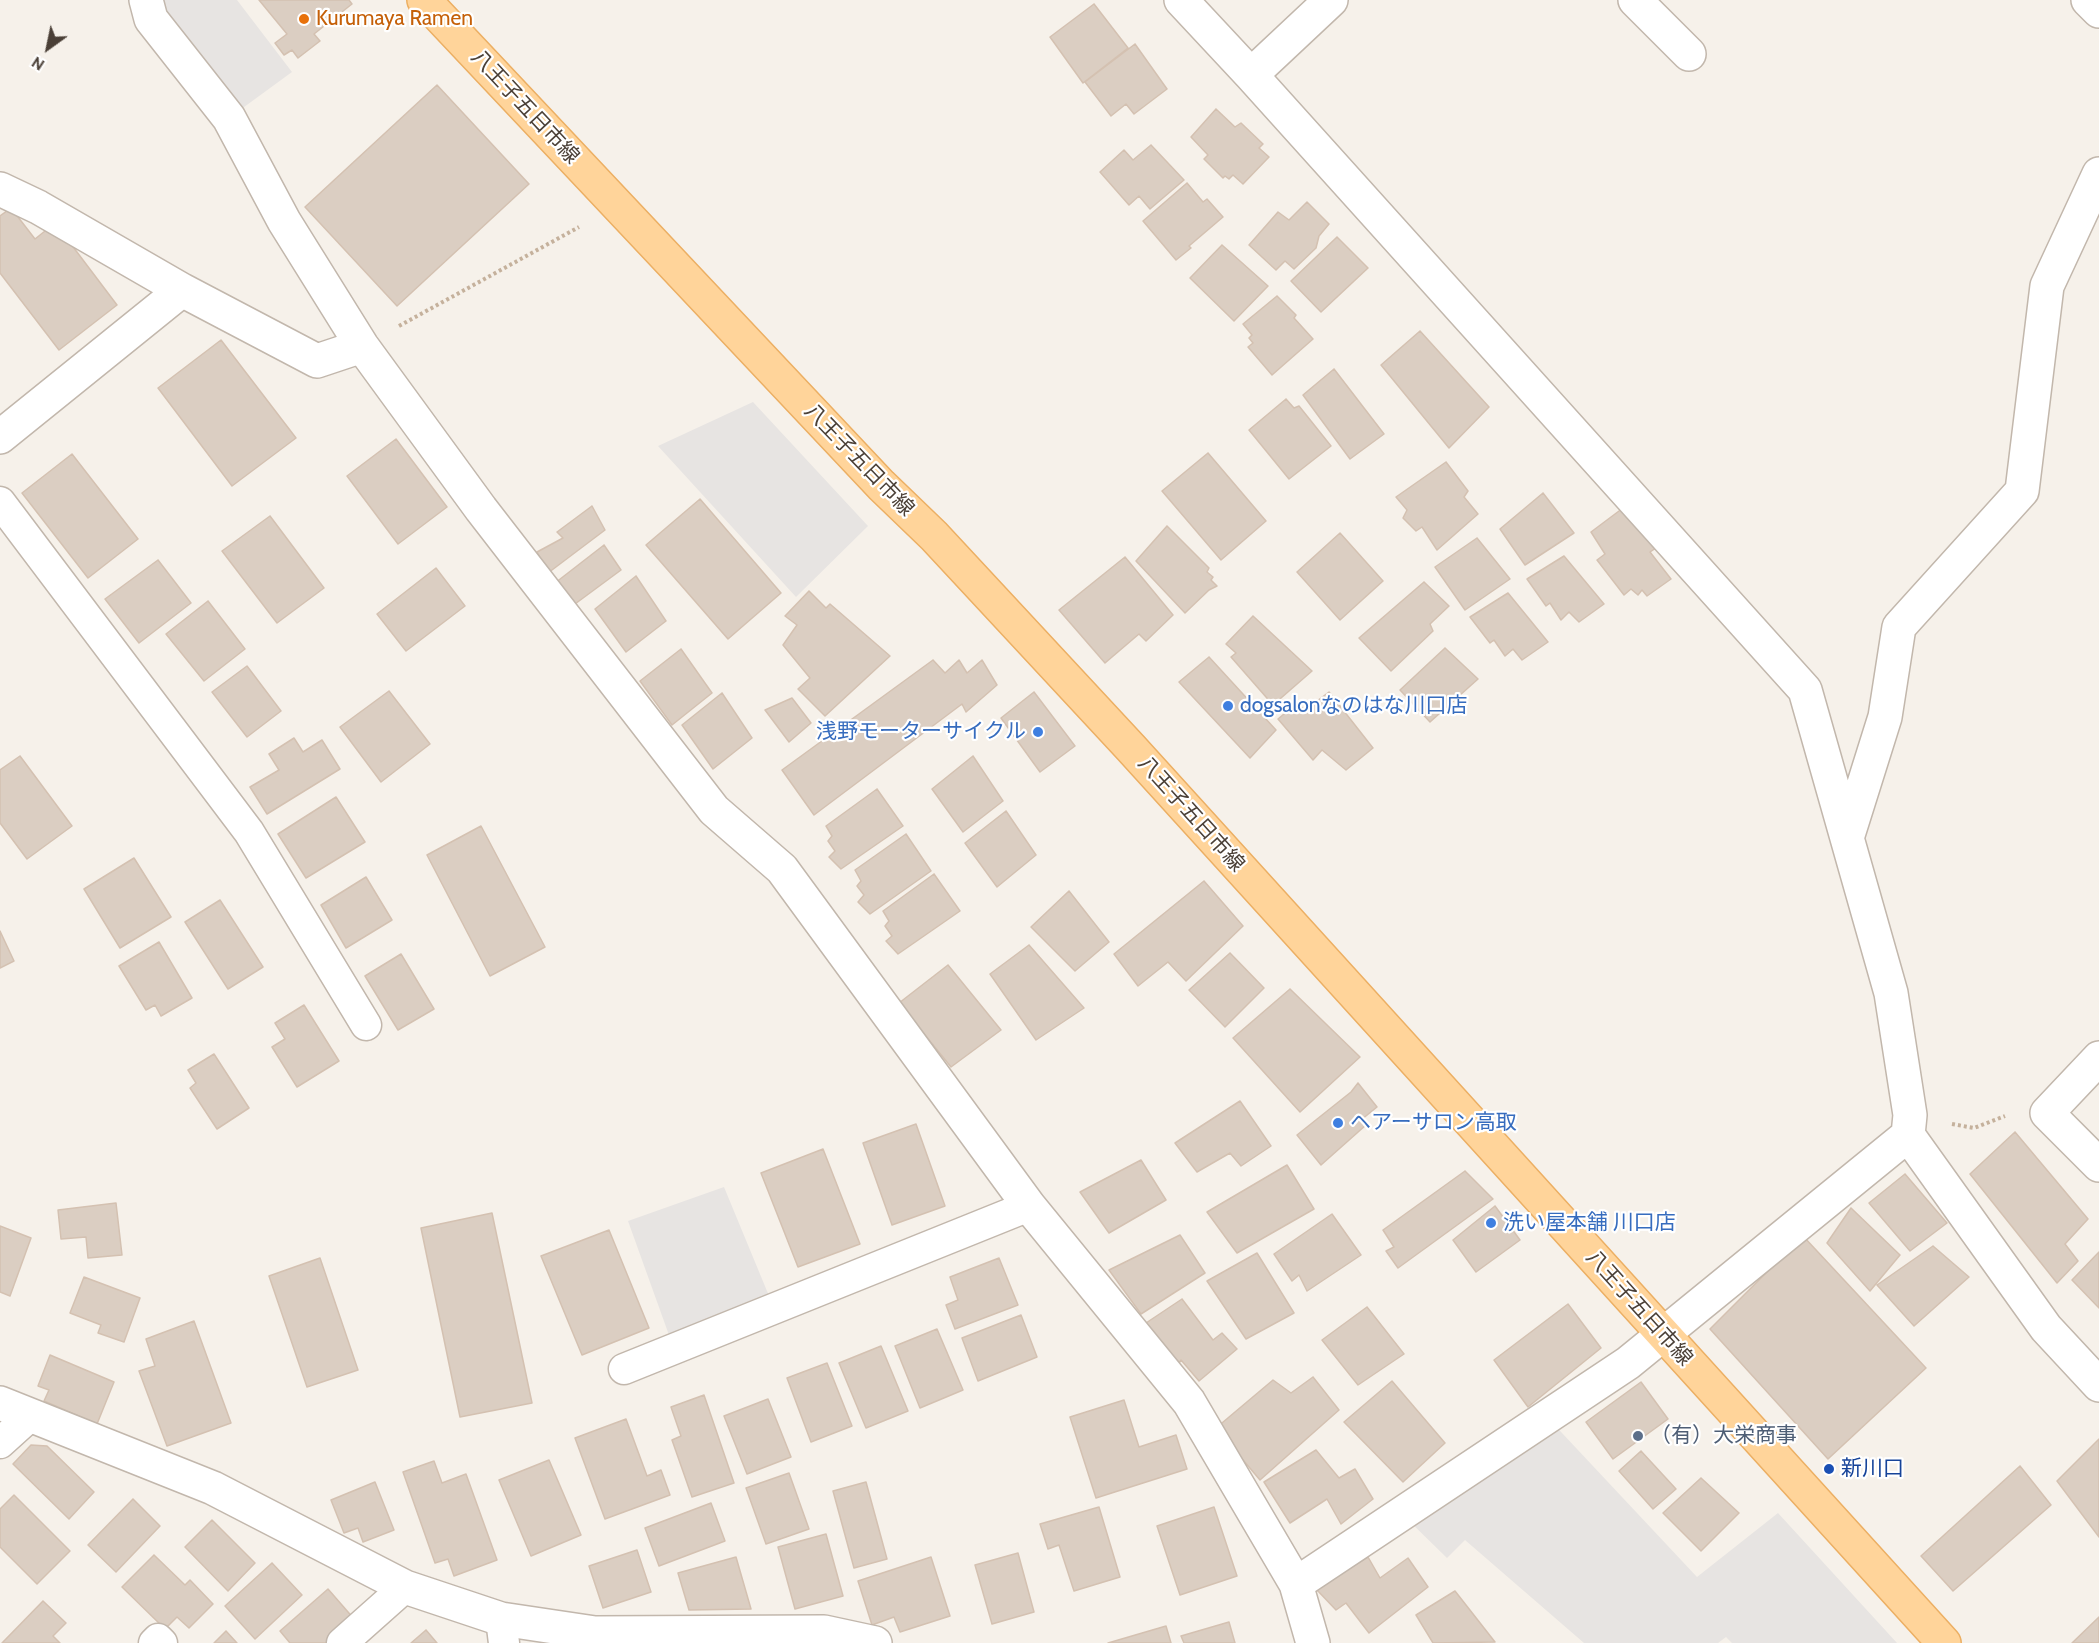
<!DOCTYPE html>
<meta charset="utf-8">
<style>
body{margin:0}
#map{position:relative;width:2099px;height:1643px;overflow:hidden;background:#f6f1ea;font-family:Cabin,sans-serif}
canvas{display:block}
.north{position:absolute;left:18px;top:18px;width:60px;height:60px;-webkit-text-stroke:4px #fff;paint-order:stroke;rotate:213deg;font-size:16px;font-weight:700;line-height:24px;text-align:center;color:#4b4037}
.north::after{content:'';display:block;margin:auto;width:21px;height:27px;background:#4b4037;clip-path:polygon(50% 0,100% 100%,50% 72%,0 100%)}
</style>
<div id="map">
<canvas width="2099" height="1643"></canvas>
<div class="north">N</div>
</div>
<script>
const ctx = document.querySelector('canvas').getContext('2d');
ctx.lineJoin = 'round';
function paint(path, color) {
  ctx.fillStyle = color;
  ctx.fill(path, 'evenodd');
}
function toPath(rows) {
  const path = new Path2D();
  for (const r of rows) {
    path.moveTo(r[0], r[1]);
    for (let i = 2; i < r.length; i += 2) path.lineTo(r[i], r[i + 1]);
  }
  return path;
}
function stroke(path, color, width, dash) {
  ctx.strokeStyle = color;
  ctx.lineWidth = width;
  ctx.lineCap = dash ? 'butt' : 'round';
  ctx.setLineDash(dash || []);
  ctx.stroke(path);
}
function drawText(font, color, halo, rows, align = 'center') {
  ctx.font = font + ' Cabin,"Noto Sans JP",sans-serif';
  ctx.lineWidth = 4.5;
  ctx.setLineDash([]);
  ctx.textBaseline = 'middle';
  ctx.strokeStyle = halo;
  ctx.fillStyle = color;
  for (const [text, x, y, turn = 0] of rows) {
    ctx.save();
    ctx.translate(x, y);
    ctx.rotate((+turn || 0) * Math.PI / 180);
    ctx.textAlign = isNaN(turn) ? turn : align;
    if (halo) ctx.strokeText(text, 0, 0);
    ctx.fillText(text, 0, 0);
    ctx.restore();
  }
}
paint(toPath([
 [146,0,237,0,292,72,229,118],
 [753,402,868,526,796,597,658,446],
 [724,1187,774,1308,674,1349,628,1221],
 [1547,1417,1697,1577,1778,1513,1897,1643,1732,1643,1726,1637,1718,1643,1584,1643,1465,1540,1447,1558,1402,1514]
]), '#e7e4e2');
const building = toPath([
 [259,0,349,0,352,4,314,34,320,41,298,58,292,50,284,55,275,43,287,34,259,0],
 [1094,4,1128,48,1083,83,1050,37,1094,4],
 [1135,44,1167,89,1134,114,1126,104,1111,116,1085,82,1135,44],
 [437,85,529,184,397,306,305,207,437,85],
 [1216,109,1235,127,1241,123,1263,144,1259,148,1269,157,1243,184,1233,175,1229,179,1225,176,1223,178,1204,159,1208,155,1191,137,1216,109],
 [1151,145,1184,180,1150,209,1139,196,1129,205,1100,172,1124,150,1133,160,1151,145],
 [1187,183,1203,202,1207,199,1223,217,1189,246,1191,248,1176,260,1143,221,1187,183],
 [1307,202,1329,224,1319,236,1316,248,1294,269,1285,261,1276,270,1249,245,1278,212,1289,220,1307,202],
 [11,208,35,239,55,223,117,305,59,350,0,273,0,216,11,208],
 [1337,237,1368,268,1321,312,1291,281,1337,237],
 [1222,245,1268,286,1234,321,1190,278,1222,245],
 [1277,296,1296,315,1294,318,1313,339,1272,375,1248,347,1253,343,1249,338,1252,335,1243,324,1277,296],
 [1420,331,1489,407,1449,448,1381,365,1420,331],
 [221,340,296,438,232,486,158,388,221,340],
 [1334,369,1384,434,1350,459,1303,395,1334,369],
 [1286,399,1294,408,1299,406,1331,446,1289,479,1249,430,1286,399],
 [396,439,447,507,398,544,347,476,396,439],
 [1208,453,1266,521,1221,560,1162,491,1208,453],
 [72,454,138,539,88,578,22,493,72,454],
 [1446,462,1468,491,1464,497,1478,514,1437,550,1422,527,1416,531,1403,518,1407,510,1396,497,1446,462],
 [1543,493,1574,533,1525,565,1500,529,1543,493],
 [700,499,781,593,728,639,646,545,700,499],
 [1627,505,1656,548,1650,552,1671,579,1647,596,1642,590,1638,595,1631,589,1624,595,1597,560,1605,554,1591,532,1627,505],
 [592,506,605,530,548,573,537,552,563,538,557,532,592,506],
 [270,516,324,588,277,623,222,551,270,516],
 [1167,526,1209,568,1207,572,1213,577,1211,580,1217,586,1209,590,1185,613,1136,561,1167,526],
 [1340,533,1383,581,1340,620,1297,572,1340,533],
 [1477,538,1510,579,1465,610,1435,567,1477,538],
 [604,545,621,570,575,604,555,583,604,545],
 [1564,556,1604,604,1579,622,1569,612,1561,620,1550,603,1546,606,1527,579,1564,556],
 [1125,557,1173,615,1146,641,1139,634,1105,663,1059,610,1125,557],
 [158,560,191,603,139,643,105,599,158,560],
 [436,568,465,606,406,651,377,614,436,568],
 [636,576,666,621,626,652,595,609,636,576],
 [1424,582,1449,606,1430,624,1433,631,1391,671,1359,638,1424,582],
 [809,591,826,608,830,604,890,656,825,716,798,689,810,678,783,645,797,625,785,616,809,591],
 [1508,593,1548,642,1522,660,1513,649,1505,656,1494,640,1490,643,1470,617,1508,593],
 [208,601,245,649,204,681,166,634,208,601],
 [1253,616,1312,671,1273,705,1231,657,1236,653,1226,644,1253,616],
 [1445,648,1478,679,1430,722,1400,690,1445,648],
 [681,649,712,693,672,725,640,681,681,649],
 [1209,657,1276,730,1250,758,1179,682,1209,657],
 [933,660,945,673,959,660,967,673,982,660,997,685,966,712,962,704,814,815,782,770,933,660],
 [247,666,281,711,247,737,212,692,247,666],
 [389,691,430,744,381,782,340,727,389,691],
 [1034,692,1075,746,1040,772,1001,718,1034,692],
 [1329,692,1373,748,1346,770,1322,750,1313,760,1278,719,1297,703,1305,710,1329,692],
 [722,693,752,738,713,769,682,725,722,693],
 [792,698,811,723,789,742,765,710,792,698],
 [294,738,303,752,322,740,340,769,267,814,250,787,279,770,269,754,294,738],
 [20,756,72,826,27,859,0,823,0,770,20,756],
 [973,756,1003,801,963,832,932,789,973,756],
 [877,789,903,826,841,869,829,857,835,851,828,841,832,836,826,826,877,789],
 [336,797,365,842,306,878,278,834,336,797],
 [1006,811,1036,855,997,887,965,843,1006,811],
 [481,826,545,947,490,976,427,855,481,826],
 [906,834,931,871,870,914,858,902,864,895,857,886,861,881,855,870,906,834],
 [134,858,171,917,120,948,84,889,134,858],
 [934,874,960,911,898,954,886,941,892,936,885,926,889,921,883,911,934,874],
 [366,877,392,920,346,948,321,905,366,877],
 [1204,881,1243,926,1186,981,1168,962,1138,986,1114,954,1204,881],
 [1069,891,1109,942,1075,971,1031,927,1069,891],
 [220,900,263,967,228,989,185,922,220,900],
 [0,931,14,961,0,968,0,931],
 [159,942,192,998,161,1016,155,1005,146,1010,119,966,159,942],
 [1029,945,1084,1008,1036,1040,990,974,1029,945],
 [1230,953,1264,988,1225,1027,1189,990,1230,953],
 [401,954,434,1009,398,1030,365,976,401,954],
 [948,965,1001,1030,951,1067,899,1003,948,965],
 [1290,989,1360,1057,1300,1112,1233,1038,1290,989],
 [304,1005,339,1061,297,1087,272,1047,285,1039,275,1023,304,1005],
 [214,1054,249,1108,217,1129,190,1088,196,1083,188,1070,214,1054],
 [1358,1083,1377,1107,1361,1120,1366,1125,1321,1165,1297,1135,1351,1092,1358,1083],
 [1240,1101,1271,1146,1241,1166,1230,1153,1197,1172,1175,1143,1240,1101],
 [916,1124,945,1206,892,1225,863,1143,916,1124],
 [2015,1132,2088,1219,2065,1244,2078,1261,2057,1283,1970,1174,2015,1132],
 [823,1149,860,1244,798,1267,761,1173,823,1149],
 [1141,1160,1166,1200,1109,1233,1080,1192,1141,1160],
 [1287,1165,1314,1209,1237,1253,1207,1212,1287,1165],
 [1465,1171,1493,1199,1398,1268,1386,1251,1394,1247,1383,1230,1465,1171],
 [1905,1174,1947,1223,1910,1251,1869,1203,1905,1174],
 [116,1203,122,1255,88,1258,86,1237,61,1239,58,1210,116,1203],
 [1495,1206,1520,1240,1476,1272,1453,1240,1495,1206],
 [1851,1208,1900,1255,1870,1291,1827,1243,1851,1208],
 [492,1213,532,1403,460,1417,421,1228,492,1213],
 [1332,1214,1361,1255,1307,1291,1299,1275,1292,1281,1274,1254,1332,1214],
 [0,1226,31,1238,10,1296,0,1292,0,1226],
 [609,1230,649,1328,582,1355,541,1256,609,1230],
 [1180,1235,1205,1273,1141,1314,1109,1270,1180,1235],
 [1803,1236,1926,1368,1828,1459,1710,1329,1803,1236],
 [1933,1246,1969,1277,1914,1326,1877,1285,1933,1246],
 [2099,1252,2099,1308,2072,1280,2099,1252],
 [1257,1253,1294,1313,1246,1339,1207,1281,1257,1253],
 [320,1258,358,1370,307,1387,269,1276,320,1258],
 [999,1258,1018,1305,955,1329,946,1305,958,1300,950,1277,999,1258],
 [84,1277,140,1298,124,1342,98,1333,101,1325,70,1313,84,1277],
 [1182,1299,1213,1340,1222,1333,1237,1349,1199,1381,1181,1360,1176,1368,1143,1325,1182,1299],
 [1568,1304,1601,1348,1528,1407,1494,1360,1568,1304],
 [1367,1307,1404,1354,1358,1385,1322,1340,1367,1307],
 [1021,1315,1037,1357,978,1381,962,1338,1021,1315],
 [194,1321,231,1423,167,1446,139,1371,155,1366,146,1339,194,1321],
 [937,1329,963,1390,920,1408,895,1346,937,1329],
 [881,1346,908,1411,866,1428,839,1363,881,1346],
 [50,1355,114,1382,97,1424,44,1401,49,1390,38,1386,50,1355],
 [827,1363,852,1426,811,1442,787,1378,827,1363],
 [1313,1377,1339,1410,1260,1480,1216,1428,1273,1380,1291,1393,1313,1377],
 [1392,1381,1445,1443,1403,1482,1344,1422,1392,1381],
 [1641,1382,1668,1419,1613,1459,1586,1422,1641,1382],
 [704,1395,734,1483,692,1497,672,1440,681,1436,671,1407,704,1395],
 [768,1399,791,1457,747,1474,724,1416,768,1399],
 [1124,1400,1139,1447,1176,1435,1187,1469,1096,1498,1070,1417,1124,1400],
 [626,1419,647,1476,661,1470,670,1495,605,1519,575,1438,626,1419],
 [2099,1439,2099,1537,2057,1481,2099,1439],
 [31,1445,47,1446,94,1492,69,1519,13,1464,31,1445],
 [1316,1450,1339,1478,1355,1469,1373,1499,1341,1524,1327,1499,1290,1523,1264,1482,1316,1450],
 [1641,1451,1676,1489,1653,1509,1619,1471,1641,1451],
 [549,1460,581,1535,531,1556,499,1480,549,1460],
 [434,1461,442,1483,466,1474,497,1560,454,1576,448,1559,435,1563,403,1472,434,1461],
 [2020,1466,2051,1505,1953,1591,1921,1556,2020,1466],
 [789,1473,809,1529,766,1544,746,1488,789,1473],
 [1701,1478,1739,1513,1701,1551,1663,1513,1701,1478],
 [375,1482,394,1530,363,1542,358,1528,344,1533,331,1500,375,1482],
 [866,1482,887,1559,854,1568,833,1491,866,1482],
 [14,1495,70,1551,37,1584,0,1547,0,1509,14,1495],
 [133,1499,160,1526,116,1572,88,1545,133,1499],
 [711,1503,725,1541,659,1566,645,1528,711,1503],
 [1099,1507,1120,1577,1074,1591,1059,1545,1048,1549,1040,1524,1099,1507],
 [1214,1507,1237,1576,1180,1595,1157,1526,1214,1507],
 [212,1520,255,1563,228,1591,185,1547,212,1520],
 [826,1534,843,1596,795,1609,778,1547,826,1534],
 [637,1550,651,1592,603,1608,589,1566,637,1550],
 [1018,1553,1034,1612,992,1624,975,1565,1018,1553],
 [154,1555,185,1585,190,1580,213,1604,189,1628,177,1617,165,1629,122,1587,154,1555],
 [736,1557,751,1609,689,1610,678,1573,736,1557],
 [931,1557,950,1616,900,1632,894,1617,872,1625,858,1581,931,1557],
 [1368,1557,1380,1578,1408,1558,1428,1587,1369,1633,1346,1603,1336,1610,1316,1589,1368,1557],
 [272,1563,302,1595,255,1639,225,1606,272,1563],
 [328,1589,355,1620,328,1643,290,1643,280,1631,328,1589],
 [1455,1591,1495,1642,1433,1643,1416,1615,1455,1591],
 [43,1601,66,1623,53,1636,60,1643,2,1643,43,1601],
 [2099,1617,2099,1643,2072,1643,2099,1617],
 [1229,1622,1235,1643,1184,1643,1181,1636,1229,1622],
 [1166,1626,1171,1643,1108,1643,1166,1626],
 [426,1630,437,1643,411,1643,426,1630],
 [226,1631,237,1643,214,1643,226,1631]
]);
paint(building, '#dbcec2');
stroke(building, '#d4c1b1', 1.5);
const service = toPath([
 [0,502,249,832,366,1025],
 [624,1369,1029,1206],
 [0,1443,31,1415],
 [501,1619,504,1643],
 [154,1643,158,1639,162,1643],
 [342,1643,405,1587]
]);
const minor = toPath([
 [146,0,151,19,229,118,284,221,362,346,481,509,714,810,782,869,1029,1206,1189,1402,1296,1584,1313,1643],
 [1181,0,1251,75,1805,690,1891,993,1910,1115,1908,1135,2046,1328,2099,1385],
 [1635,0,1689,54],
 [2088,0,2099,11],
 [1251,75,1331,0],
 [0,189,38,207,182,290,317,361,362,346],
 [0,437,182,290],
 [1847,838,1885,717,1899,627,2022,491,2047,286,2099,174],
 [2099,1058,2047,1113,2099,1165],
 [0,1403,213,1488,405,1587,501,1619,595,1633,824,1632,875,1643],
 [1296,1584,1628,1363,1908,1135]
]);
const primary = toPath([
 [424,0,881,485,934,536,1131,748,1944,1643]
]);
stroke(service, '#c2b7ac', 33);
stroke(minor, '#c2b7ac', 36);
stroke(primary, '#ecaf63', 36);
stroke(toPath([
 [399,326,579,227],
 [1952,1124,1974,1128,2005,1116]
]), '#c5b19c', 4, [3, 3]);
stroke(service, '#fff', 30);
stroke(minor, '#fff', 33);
stroke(primary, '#ffd49a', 33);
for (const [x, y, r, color] of [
 [304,19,6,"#e8710a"],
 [1228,706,6,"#3f7fe0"],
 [1038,732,6,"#3f7fe0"],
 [1338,1123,6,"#3f7fe0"],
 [1491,1223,6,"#3f7fe0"],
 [1638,1436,6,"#5c6f8a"],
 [1829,1469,6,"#1a4fb4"]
]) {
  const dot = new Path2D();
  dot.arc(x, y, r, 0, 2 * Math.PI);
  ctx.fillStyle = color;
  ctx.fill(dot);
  stroke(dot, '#fff', 2);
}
drawText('21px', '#c56008', '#fff', [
 ["Kurumaya Ramen",316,19]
], 'left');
drawText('21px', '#4b4037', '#fff', [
 ["八王子五日市線",525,107,47],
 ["八王子五日市線",859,460,46],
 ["八王子五日市線",1191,814,48],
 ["八王子五日市線",1639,1308,48]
]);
drawText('21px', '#366cbe', '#fff', [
 ["dogsalonなのはな川口店",1240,706],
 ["浅野モーターサイクル",1026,732,"right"],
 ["ヘアーサロン高取",1350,1123],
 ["洗い屋本舗 川口店",1503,1223]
], 'left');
drawText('21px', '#4e5e75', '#fff', [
 ["（有）大栄商事",1650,1436]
], 'left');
drawText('21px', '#164399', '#fff', [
 ["新川口",1841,1469]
], 'left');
</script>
